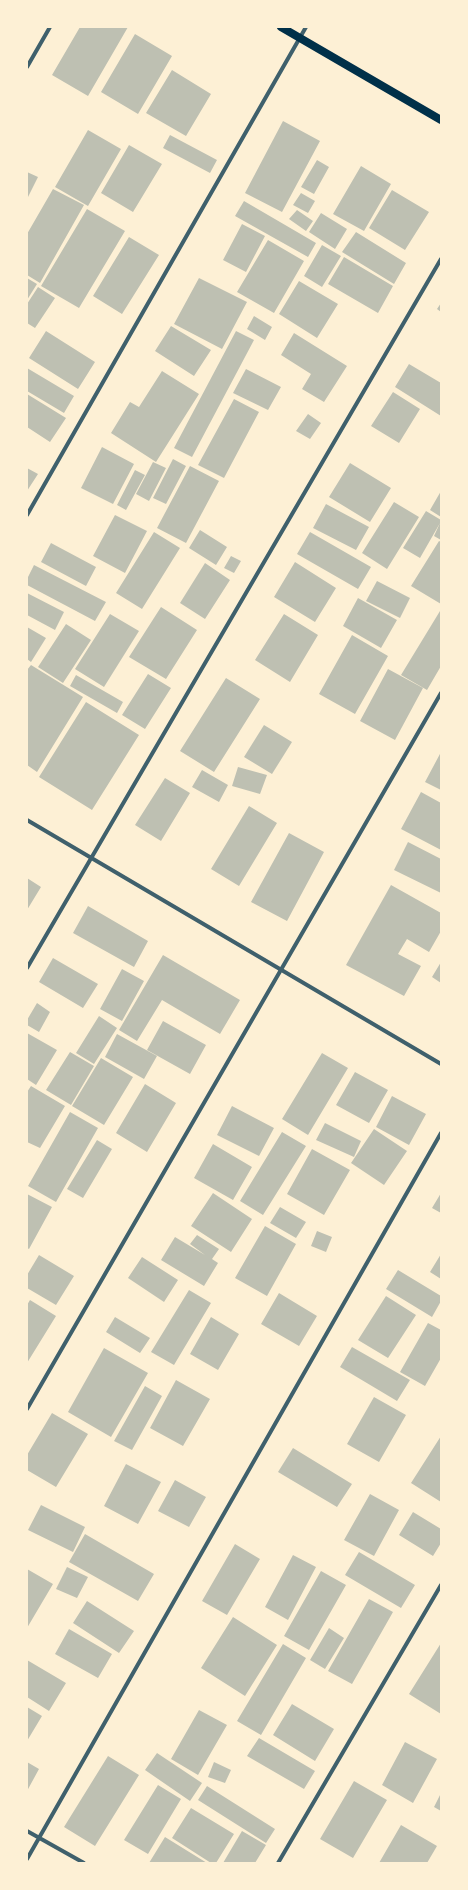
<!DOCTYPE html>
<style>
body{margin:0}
#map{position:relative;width:468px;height:1890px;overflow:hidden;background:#fdf0d5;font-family:"Fira Sans",sans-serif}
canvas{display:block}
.frame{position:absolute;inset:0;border:28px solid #fdf0d5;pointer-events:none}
</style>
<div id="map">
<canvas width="468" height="1890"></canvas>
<div class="frame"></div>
</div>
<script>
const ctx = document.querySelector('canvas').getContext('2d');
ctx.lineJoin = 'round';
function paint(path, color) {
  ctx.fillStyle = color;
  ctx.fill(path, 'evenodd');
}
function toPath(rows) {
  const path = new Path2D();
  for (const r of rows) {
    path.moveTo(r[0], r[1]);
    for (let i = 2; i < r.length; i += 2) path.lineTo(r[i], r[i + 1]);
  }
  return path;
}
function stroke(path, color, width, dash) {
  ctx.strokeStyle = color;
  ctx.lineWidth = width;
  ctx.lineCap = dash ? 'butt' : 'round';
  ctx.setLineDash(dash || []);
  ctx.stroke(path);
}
paint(toPath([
 [80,27,128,27,88,96,52,75],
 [135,34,172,56,138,114,101,92],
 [172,70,211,94,186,136,146,113],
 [283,121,320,141,282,212,245,193],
 [88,130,121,149,88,206,55,187],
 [170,135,217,160,210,173,163,148],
 [129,145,162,164,133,212,101,193],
 [317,160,329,167,314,194,301,187],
 [361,166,391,184,364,231,333,214],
 [27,172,38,177,27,199],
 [53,189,84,205,40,283,27,275,27,234],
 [392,190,429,212,405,250,369,228],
 [301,193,315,201,308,213,293,205],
 [244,201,316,243,308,257,235,216],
 [87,209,125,231,79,308,41,286],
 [297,210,313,221,306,231,289,219],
 [321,213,347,229,335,249,309,232],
 [242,224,265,236,246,272,223,260],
 [356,232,406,263,394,284,342,252],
 [129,237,159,255,122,314,93,296],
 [268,240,304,261,274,313,237,292],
 [322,245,341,256,322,287,304,276],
 [344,257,393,286,378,313,328,284],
 [27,278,37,284,27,300],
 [199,278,247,302,222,349,174,324],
 [299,281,338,304,317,338,279,314],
 [38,287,55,298,35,328,27,323,27,304],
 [441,303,441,312,437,309],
 [254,316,272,327,265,340,247,329],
 [171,326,211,350,194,376,155,351],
 [46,331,95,362,78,389,29,358],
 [236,331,254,340,192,457,174,448],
 [294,333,347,366,324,402,302,389,311,374,281,355],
 [409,364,441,383,441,416,395,387],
 [27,368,74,396,64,413,27,391],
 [246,369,281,387,268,410,233,393],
 [162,371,199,394,156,462,111,433,130,402,139,407],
 [393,392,420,409,399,443,371,426],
 [27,394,66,418,50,442,27,427],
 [234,399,259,412,224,478,198,465],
 [308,414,321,423,310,439,296,431],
 [102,447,134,464,113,504,81,488],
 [173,459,186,466,166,504,153,498],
 [153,462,166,468,149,501,136,494],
 [350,463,391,488,370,522,329,497],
 [190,466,219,481,186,543,157,528],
 [27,468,38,474,27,491],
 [135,470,145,475,126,510,117,505],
 [441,491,441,517,430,510],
 [394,502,419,517,387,569,362,553],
 [326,504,369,527,356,550,313,528],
 [426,511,441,520,441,540,434,536,440,523,420,558,403,548],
 [115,515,147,531,125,573,93,556],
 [200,530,227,547,216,565,189,548],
 [154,532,180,548,142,609,116,593],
 [310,532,371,567,358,589,297,554],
 [439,541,441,542,441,604,411,586],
 [51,543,96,567,86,586,41,562],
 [231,556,241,561,234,573,224,568],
 [295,562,336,588,315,622,274,597],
 [205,563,230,580,205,619,180,603],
 [34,565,106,602,95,621,27,585,27,579],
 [377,581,410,598,400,618,366,601],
 [27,593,64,612,55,630,27,615],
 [358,598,397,620,381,648,343,626],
 [161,607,197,630,166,679,129,657],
 [440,611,441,612,441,666,427,690,401,675],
 [110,614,139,631,104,687,75,669],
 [284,614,318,635,290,682,255,660],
 [66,624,91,640,63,683,38,667],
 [27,627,46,638,31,662,27,659],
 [352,635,388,656,355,714,319,694],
 [31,665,83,697,37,772,27,765,27,670],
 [388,669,423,688,395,740,360,721],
 [148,674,171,688,145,729,122,715],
 [76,675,123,702,117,713,70,686],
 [226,678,260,699,214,772,180,751],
 [86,702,139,735,92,810,39,777],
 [264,725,292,742,272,774,244,757],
 [441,752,441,790,425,782],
 [238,767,267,775,260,794,232,786],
 [202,770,228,785,219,802,192,787],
 [165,778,190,793,161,841,135,825],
 [421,792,441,803,441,850,401,829],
 [249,806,277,823,239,886,211,869],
 [289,833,324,852,287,921,251,902],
 [408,842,441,859,441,893,394,870],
 [27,878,41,887,27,910],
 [391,885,441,913,441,931,429,952,407,939,398,954,421,966,404,996,346,965],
 [88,906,148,941,134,967,73,933],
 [163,955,240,1000,220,1034,162,1000,137,1041,119,1030],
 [53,958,98,984,83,1008,39,982],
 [441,962,441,983,432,977],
 [122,969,144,981,122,1021,100,1009],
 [37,1003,50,1012,39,1032,27,1025,27,1020],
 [99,1016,117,1028,94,1064,76,1053],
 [163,1021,206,1045,190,1074,147,1050],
 [27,1033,57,1050,36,1085,27,1079],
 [117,1034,157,1056,144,1079,105,1057],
 [70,1052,94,1066,71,1105,46,1090],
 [322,1053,348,1068,308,1135,282,1119],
 [101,1058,133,1077,104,1125,72,1106],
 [355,1072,388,1090,369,1123,336,1105],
 [145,1084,176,1103,147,1152,116,1133],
 [31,1086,65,1106,40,1148,27,1142,27,1092],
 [392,1096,426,1114,409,1145,376,1127],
 [232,1106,274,1128,259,1156,217,1135],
 [70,1112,98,1128,56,1202,28,1186],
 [325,1123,361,1141,354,1157,316,1140],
 [374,1129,407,1151,384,1185,351,1163],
 [282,1132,306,1146,263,1215,240,1201],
 [97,1140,112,1149,83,1198,67,1189],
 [213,1144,252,1167,233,1200,194,1178],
 [312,1149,350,1170,324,1215,287,1194],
 [213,1193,252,1219,231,1252,191,1226],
 [441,1193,441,1213,432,1208],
 [27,1194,52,1207,29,1249,27,1248],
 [280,1207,306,1222,296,1238,270,1223],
 [265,1226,296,1244,267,1296,235,1278],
 [317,1231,332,1237,326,1252,311,1246],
 [197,1235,219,1249,212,1259,218,1263,204,1286,161,1260,175,1237,205,1255,190,1244],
 [441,1254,441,1279,430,1272],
 [39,1255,74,1276,56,1305,27,1288,27,1275],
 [142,1257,178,1280,164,1302,128,1278],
 [398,1270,441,1296,441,1301,432,1317,386,1289],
 [189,1290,211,1303,174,1365,151,1352],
 [279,1293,317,1316,299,1346,261,1324],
 [386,1296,416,1315,388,1358,358,1340],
 [30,1300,56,1316,27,1363,27,1305],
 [115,1317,150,1338,140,1353,106,1332],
 [211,1317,239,1334,218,1370,190,1354],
 [428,1323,441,1330,441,1358,425,1386,400,1372],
 [352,1347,410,1380,397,1401,340,1367],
 [104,1348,148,1373,111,1437,68,1412],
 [176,1380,210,1399,183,1446,150,1428],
 [145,1386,162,1396,132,1450,114,1441],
 [374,1397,406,1415,379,1462,347,1444],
 [52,1413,88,1434,56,1487,27,1470,27,1455],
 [441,1436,441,1502,411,1483],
 [293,1448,352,1484,337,1507,278,1472],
 [126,1464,161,1482,138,1524,104,1506],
 [175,1480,206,1497,189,1527,158,1511],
 [370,1494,399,1510,374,1556,344,1540],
 [41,1505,85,1527,73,1552,28,1530],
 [413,1512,441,1529,441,1543,433,1556,399,1535],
 [85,1534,154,1574,138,1601,69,1562],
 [235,1544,260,1559,227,1615,202,1601],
 [359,1552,415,1585,401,1608,345,1575],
 [293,1555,316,1567,288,1620,265,1607],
 [67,1567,88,1577,77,1598,56,1589],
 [27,1569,53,1584,27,1628],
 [321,1571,346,1585,309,1650,284,1636],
 [369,1599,393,1612,352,1684,328,1671],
 [87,1601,134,1631,119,1653,73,1623],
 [233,1617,277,1645,245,1696,201,1668],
 [329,1628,344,1638,325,1669,310,1660],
 [69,1629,112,1654,98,1678,55,1654],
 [441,1643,441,1714,409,1694],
 [283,1644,306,1658,261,1735,237,1721],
 [27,1660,66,1683,49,1711,27,1697],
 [292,1704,334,1729,315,1761,273,1735],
 [27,1707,42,1716,27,1741],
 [199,1710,227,1725,198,1775,171,1759],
 [259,1738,315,1771,304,1789,247,1756],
 [405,1742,437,1759,413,1803,382,1785],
 [157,1753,202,1783,190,1801,145,1770],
 [108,1756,139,1775,95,1846,64,1827],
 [27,1762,39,1769,27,1791],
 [214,1762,231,1770,225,1783,208,1777],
 [354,1781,387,1800,353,1858,320,1839],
 [158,1785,181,1799,148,1854,124,1840],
 [207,1786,275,1829,266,1843,198,1800],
 [441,1793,441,1811,434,1807],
 [191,1808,234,1834,216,1863,211,1863,172,1838],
 [401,1825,437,1846,427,1863,379,1863],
 [242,1831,266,1845,255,1863,223,1863],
 [165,1837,207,1863,149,1863]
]), '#bec0b2');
stroke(toPath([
 [27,67,50,27],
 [27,515,306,27],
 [27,820,441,1064],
 [27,968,441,259],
 [27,1409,441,693],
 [27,1831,84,1863],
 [27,1859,441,1133],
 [278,1863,441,1585]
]), '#3f606c', 4);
stroke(toPath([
 [281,27,441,120]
]), '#003049', 8);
</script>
